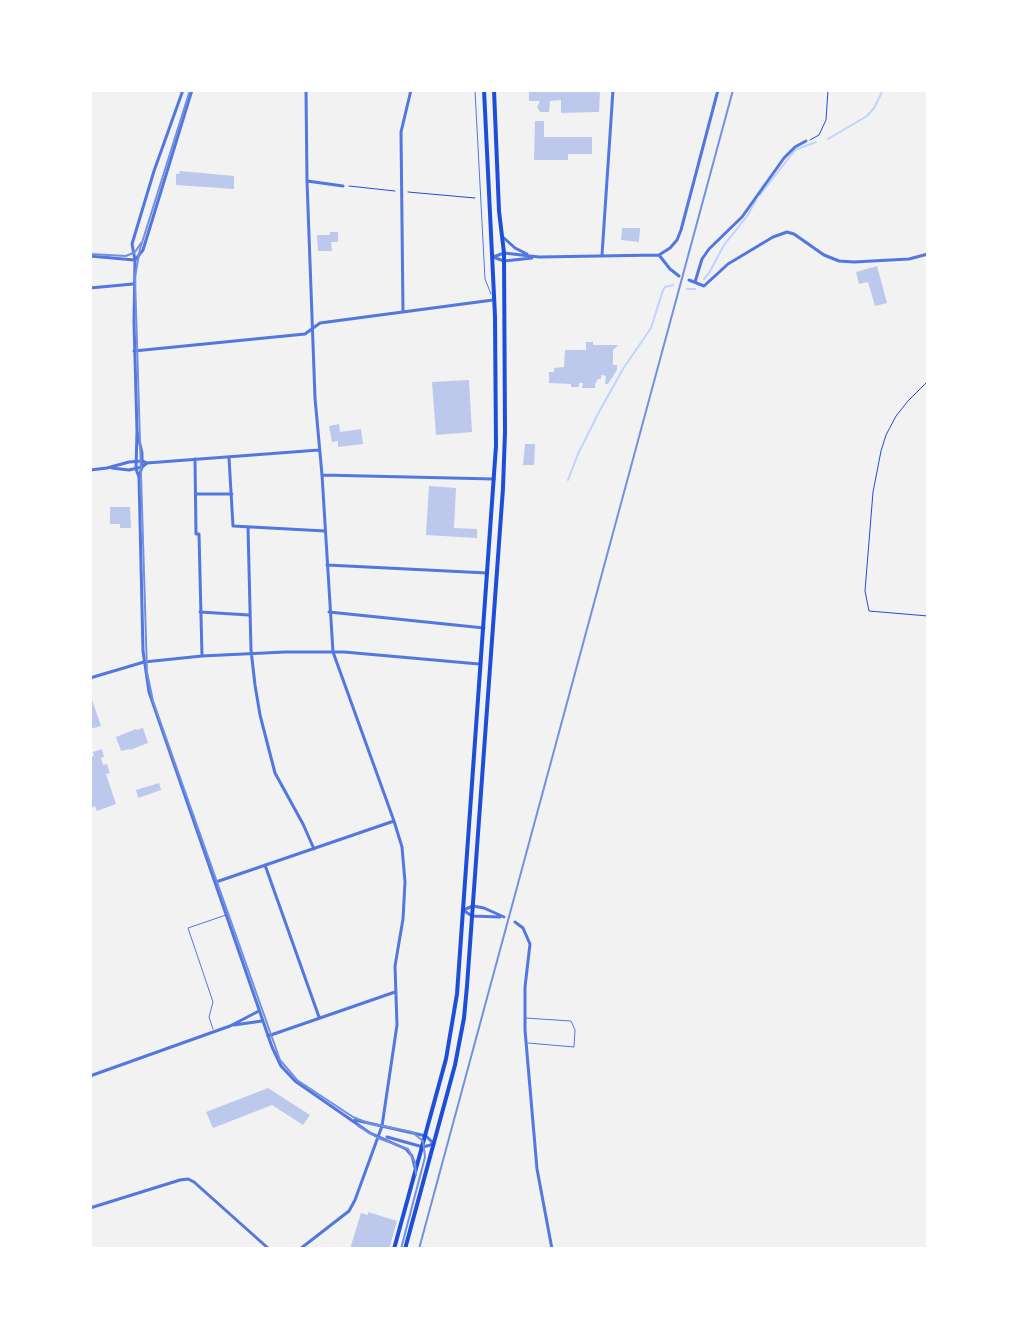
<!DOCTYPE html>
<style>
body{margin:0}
#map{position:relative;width:1018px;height:1339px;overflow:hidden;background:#f2f2f2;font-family:"Space Grotesk",sans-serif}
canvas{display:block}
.frame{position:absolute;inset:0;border:92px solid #fff;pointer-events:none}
</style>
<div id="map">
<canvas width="1018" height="1339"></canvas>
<div class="frame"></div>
</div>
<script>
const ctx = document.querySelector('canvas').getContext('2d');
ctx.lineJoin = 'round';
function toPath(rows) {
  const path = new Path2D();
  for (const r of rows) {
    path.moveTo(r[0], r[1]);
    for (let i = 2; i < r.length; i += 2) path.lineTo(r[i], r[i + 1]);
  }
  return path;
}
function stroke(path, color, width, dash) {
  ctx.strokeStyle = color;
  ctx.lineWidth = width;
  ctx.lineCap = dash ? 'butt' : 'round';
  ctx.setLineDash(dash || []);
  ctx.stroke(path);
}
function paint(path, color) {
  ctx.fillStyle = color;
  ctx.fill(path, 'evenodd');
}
stroke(toPath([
 [828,139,867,116,874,108,883,90],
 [760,195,795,150,816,142],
 [704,279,709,273,724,245,748,215,756,200],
 [687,289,695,289],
 [568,480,578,454,600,410,623,369,651,328,663,290,665,287,673,285]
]), '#bfd3fe', 2);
paint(toPath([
 [529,90,600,90,599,112,561,113,561,100,550,101,549,112,540,112,537,107,540,101,529,101],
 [535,121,544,121,544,137,592,137,592,154,568,154,568,160,534,160],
 [180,171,234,176,234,189,176,185,176,174,179,174],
 [622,228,640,228,639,242,621,240],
 [330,232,338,232,338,242,331,242,332,251,318,251,317,235,330,235],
 [877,266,887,303,875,306,868,282,859,284,856,272],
 [586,342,593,342,593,345,618,345,613,350,613,365,617,365,617,370,608,384,605,384,606,376,601,375,601,379,598,379,595,384,595,388,582,388,583,383,579,383,579,387,571,387,571,384,549,383,549,372,554,372,554,368,564,367,565,350,586,350],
 [469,380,472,432,436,435,432,382],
 [339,424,340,432,361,429,363,444,338,447,338,441,332,442,329,426],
 [525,444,535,444,534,465,523,465],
 [429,486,456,488,454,528,477,529,477,538,426,535],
 [110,507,130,507,131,528,120,528,120,524,110,524],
 [90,694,101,726,90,729],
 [143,728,148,743,130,750,130,749,121,751,116,737,136,729,136,730],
 [102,749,104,757,101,758,103,765,107,764,110,773,106,774,116,804,97,811,95,806,91,808,90,803,90,787,92,786,90,780,90,757,94,756,93,752],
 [159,783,161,790,138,798,136,790],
 [268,1088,310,1115,303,1125,272,1105,213,1128,206,1112],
 [368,1212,397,1221,389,1249,350,1249,361,1213,368,1215]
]), '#bdc9ec');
stroke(toPath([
 [810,140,819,135,826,120,828,90],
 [349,186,395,191],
 [408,192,475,198],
 [928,381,908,401,896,416,886,435,881,451,873,492,865,591,869,611,928,616]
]), '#1d4ed8', 1);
stroke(toPath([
 [475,90,485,279,491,294],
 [525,1018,571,1021,575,1030,574,1047,528,1043],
 [213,1029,209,1017,213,1002,188,928,226,915]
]), '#5277de', 1);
stroke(toPath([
 [307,181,343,186],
 [504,238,515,248,527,254],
 [602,255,613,90],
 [659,255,670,269,679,276],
 [90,256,134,260],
 [493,257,504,253,539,257,659,255,670,248,677,240,681,230,718,90],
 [493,257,504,261,532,258],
 [689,280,704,286,728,264,773,237,787,232,794,234,824,255,839,261,854,262,909,259,928,254],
 [695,282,702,259,709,249,742,217,784,158,795,147,806,141],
 [90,288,133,284],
 [403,312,401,132,411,90],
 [134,351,305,334,320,323,493,300],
 [229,458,233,526,325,531],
 [195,459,196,534,199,534,202,656],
 [112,468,129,470,142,467,147,463],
 [90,470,107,468,129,462,142,461,147,463,319,450],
 [322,475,494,479],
 [196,494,232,494],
 [248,527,251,650,255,685,260,715,275,773,303,824,314,849],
 [327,565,487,573],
 [200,612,249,615],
 [329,612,484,628],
 [90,678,144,662,202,656,285,652,344,652,479,664],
 [265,865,319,1017],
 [216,882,394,821],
 [234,1025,262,1021],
 [268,1036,395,992],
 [90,1076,230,1026,259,1011],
 [90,1208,180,1180,188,1179,194,1182,269,1249],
 [300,1249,349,1211,355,1200,382,1126,397,1025,395,966,403,919,405,882,402,847,394,821,333,652,322,475,315,398,307,181,306,90]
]), '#5277de', 3);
stroke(toPath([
 [135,260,143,250,192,90],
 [137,431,142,453,142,467,139,477,143,651,149,692,272,1047,281,1066,295,1081,370,1133,406,1149,412,1156,415,1168],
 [139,477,136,469,137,431,134,322,135,260,132,244,154,171,183,90],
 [463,910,473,906,484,908,504,917],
 [463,910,472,916,500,917],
 [515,922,523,928,530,944,525,987,525,1030,537,1169,552,1249],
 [355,1120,426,1136,434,1144,423,1147,387,1137]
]), '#5277de', 3);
stroke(toPath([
 [394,1249,446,1059,457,994,496,446,495,316,484,90],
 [405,1249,455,1065,464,1018,467,986,503,488,505,432,504,253,499,211,494,90]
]), '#1d4ed8', 4);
stroke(toPath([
 [190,90,140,249,135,277,147,672,153,701,280,1060,297,1080,353,1117,368,1123,412,1132,423,1141,425,1157,401,1249],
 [90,254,126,256,135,252,141,243],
 [358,1126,378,1138,408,1149,415,1162,416,1175]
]), '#7290e2', 2);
stroke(toPath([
 [419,1249,733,90]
]), '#7290e2', 2);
</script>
